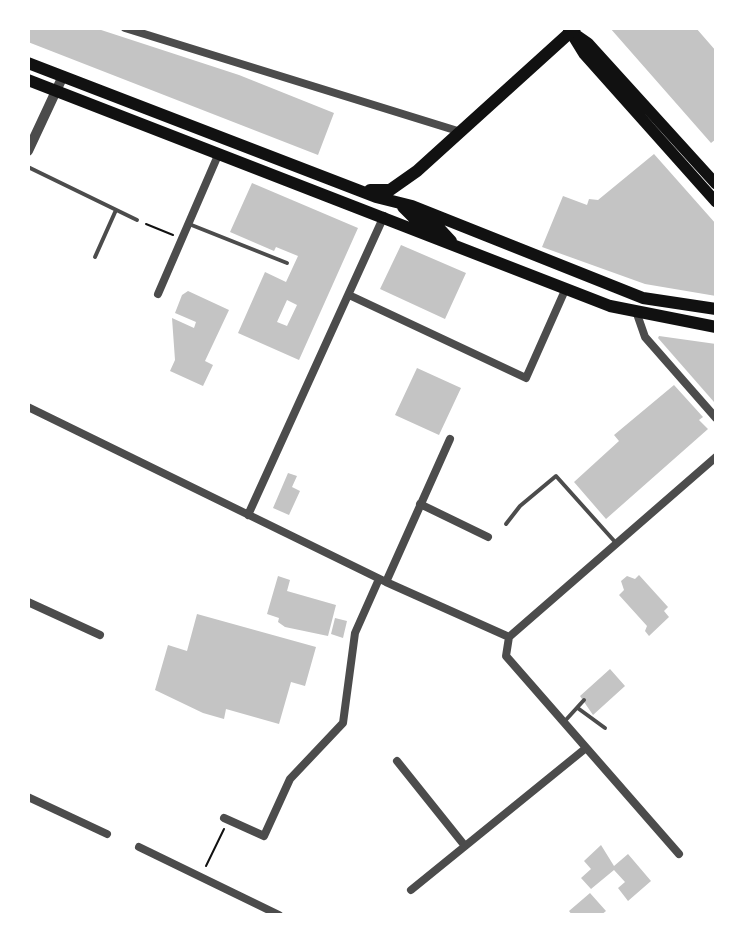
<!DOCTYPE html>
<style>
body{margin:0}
#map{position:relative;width:744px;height:943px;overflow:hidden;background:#fff;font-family:Literata,serif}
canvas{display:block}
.frame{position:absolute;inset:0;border:30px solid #fff;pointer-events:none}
</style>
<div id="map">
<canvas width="744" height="943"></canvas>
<div class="frame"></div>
</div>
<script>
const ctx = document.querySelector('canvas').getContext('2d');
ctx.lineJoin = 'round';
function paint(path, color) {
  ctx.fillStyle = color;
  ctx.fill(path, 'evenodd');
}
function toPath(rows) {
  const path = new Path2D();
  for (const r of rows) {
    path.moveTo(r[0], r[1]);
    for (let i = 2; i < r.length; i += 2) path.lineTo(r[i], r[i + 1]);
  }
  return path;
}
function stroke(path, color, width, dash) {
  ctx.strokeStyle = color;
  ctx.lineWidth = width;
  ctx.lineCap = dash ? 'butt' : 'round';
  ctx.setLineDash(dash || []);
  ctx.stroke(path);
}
paint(toPath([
 [28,28,95,28,239,75,334,113,318,155,28,42],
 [610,28,696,28,716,51,716,139,711,143],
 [654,154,716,224,716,296,645,284,542,247,563,196,587,205,589,199,598,200],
 [252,183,358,228,299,360,238,333,265,272,286,282,298,256,276,247,274,251,230,232],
 [287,300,297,305,287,326,277,322],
 [401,245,466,273,445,319,380,289],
 [188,291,229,310,205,361,213,365,203,386,170,371,175,360,172,318,194,328,196,322,175,313,182,295],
 [659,336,716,344,714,402,658,338],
 [417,368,461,388,439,435,395,415],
 [674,385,703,417,699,420,708,429,606,519,574,482,619,441,614,435],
 [288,473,297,476,292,487,300,491,289,515,273,508],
 [639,575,668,607,664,611,669,617,649,636,645,631,647,626,619,595,624,590,621,581,627,576,635,579],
 [278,576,290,580,287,591,336,605,328,636,285,627,278,622,279,618,267,614],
 [197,614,316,647,305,686,291,682,279,724,226,709,224,719,203,713,155,690,168,645,187,651],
 [335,618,347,621,343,638,331,634],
 [610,669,625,686,593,715,580,696],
 [601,845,614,866,628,854,651,881,628,901,618,888,625,882,614,870,591,889,581,878,591,869,584,861],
 [590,893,606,911,601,915,572,915,569,911]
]), '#c4c4c4');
stroke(toPath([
 [146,224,173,235],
 [206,866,224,829]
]), '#111', 2);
stroke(toPath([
 [28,167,137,220],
 [189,224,287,263],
 [95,257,116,210],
 [506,524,520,506,556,476,616,543],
 [579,709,605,728],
 [564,722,584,700]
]), '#4c4c4c', 4);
stroke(toPath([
 [125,28,461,132],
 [158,294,219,153],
 [349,295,526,378,566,288],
 [637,314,645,337,716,418],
 [28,407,386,582,509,637],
 [420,504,488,537],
 [248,515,384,216],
 [386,582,450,439],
 [28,602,100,635],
 [509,637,506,656,679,854],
 [509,637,716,457],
 [397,761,465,846],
 [28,797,107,834],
 [224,818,264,836,290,779,343,723,355,633,379,579],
 [139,847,279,915],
 [411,890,586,748]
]), '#4c4c4c', 8);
stroke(toPath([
 [28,151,63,76]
]), '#4c4c4c', 10);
stroke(toPath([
 [568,28,584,54,716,202],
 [575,34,588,43,716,184]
]), '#111', 11);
stroke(toPath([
 [28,63,376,197,412,206,643,298,716,309],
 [28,80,610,306,716,327],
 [370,190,390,190,417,171,575,28],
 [403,207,413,217,438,227,451,241]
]), '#111', 12);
</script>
